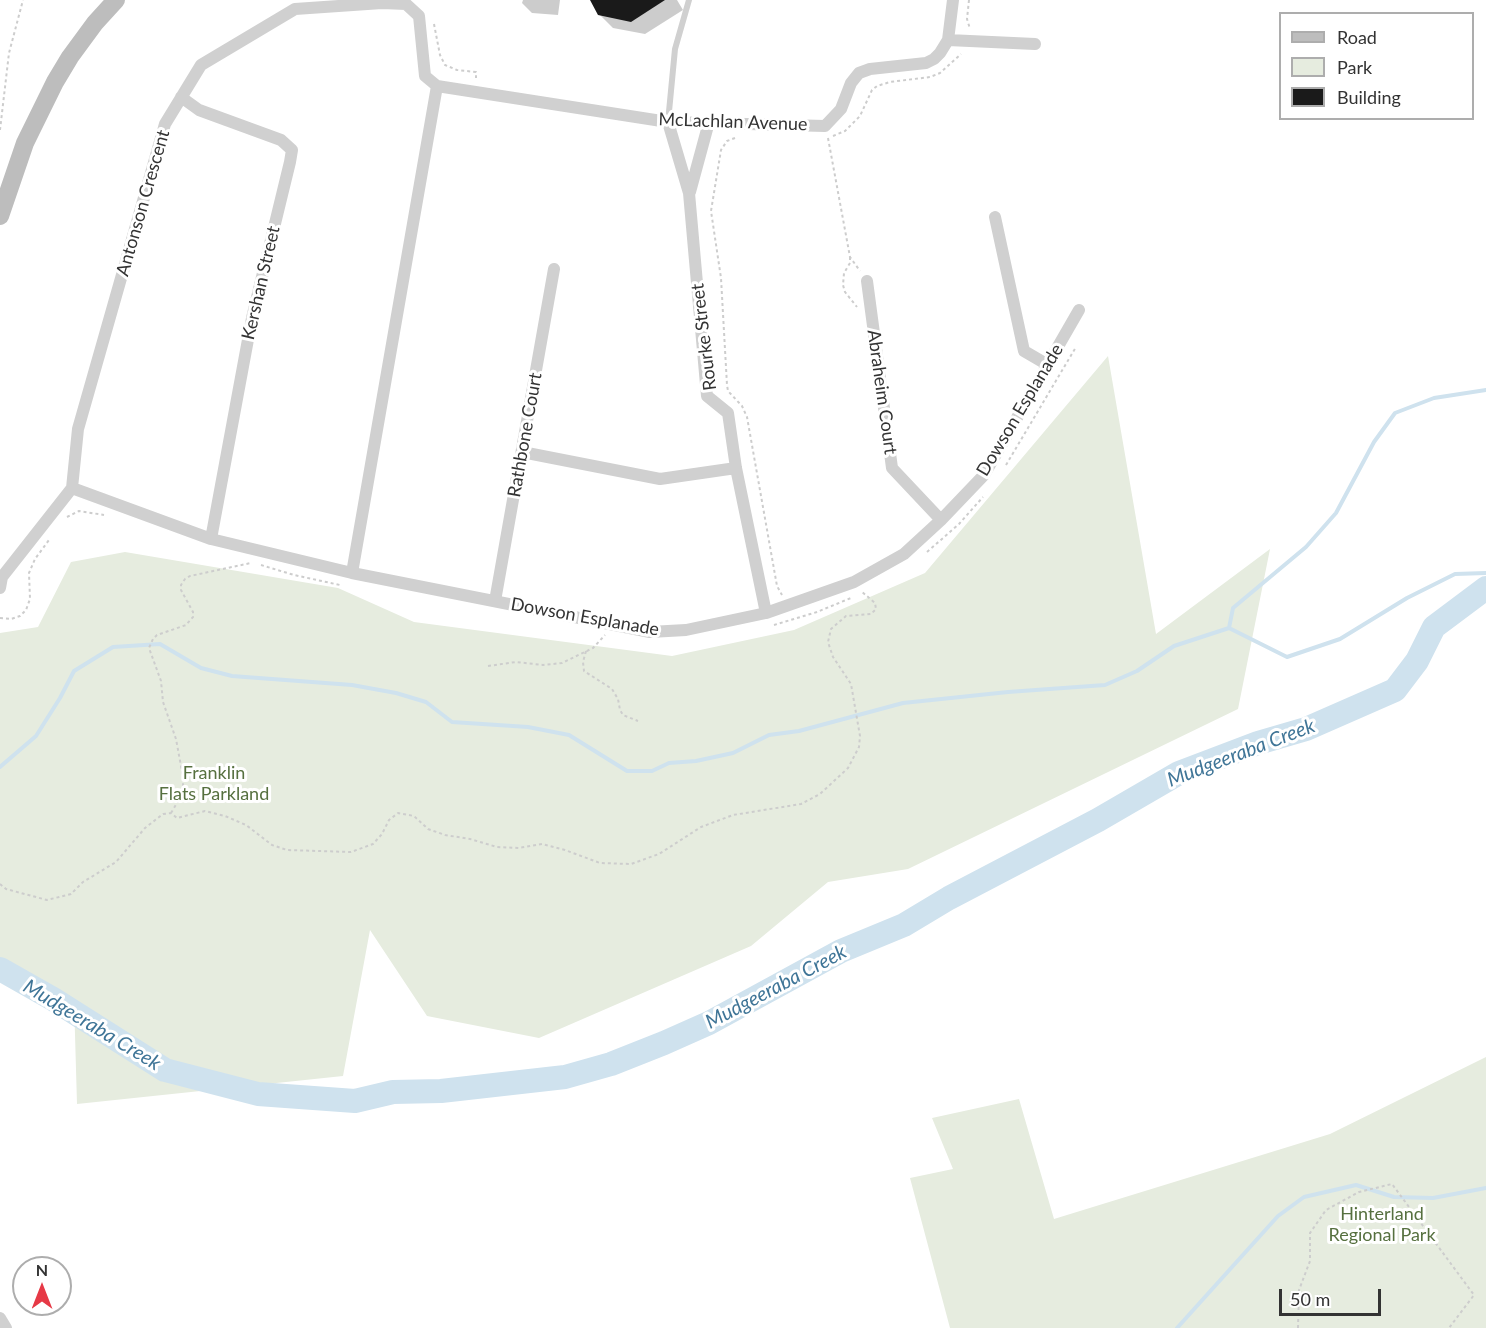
<!DOCTYPE html>
<style>
body{margin:0}
#map{position:relative;width:1486px;height:1328px;overflow:hidden;background:#fff;font-family:Lato,sans-serif}
canvas{display:block}
.legend{position:absolute;left:1279px;top:12px;width:195px;height:108px;box-sizing:border-box;background:#fff;border:2px solid #adadad;margin:0;padding:8px 10px;list-style:none;font-size:18px;color:#333}
.legend li{display:flex;align-items:center;gap:12px;height:30px}
.legend b{width:30px;border:2px solid #adadad}
.north{position:absolute;left:12px;top:1256px;width:60px;height:60px;box-sizing:border-box;background:#fff;border:2px solid #adadad;border-radius:50%;rotate:0deg;font-size:16px;font-weight:700;line-height:24px;text-align:center;color:#333}
.north::after{content:'';display:block;margin:auto;width:21px;height:27px;background:#e63946;clip-path:polygon(50% 0,100% 100%,50% 72%,0 100%)}
.scale{position:absolute;left:1279px;top:1289px;width:102px;height:27px;box-sizing:border-box;border:3px solid #333;border-top:0;padding-left:8px;font-size:18px;line-height:21px;white-space:nowrap;color:#333;-webkit-text-stroke:4px #fff;paint-order:stroke}
</style>
<div id="map">
<canvas width="1486" height="1328"></canvas>
<ul class="legend">
<li><b style="height:8px;background:#bdbdbd"></b>Road</li>
<li><b style="height:16px;background:#e6ecdf"></b>Park</li>
<li><b style="height:16px;background:#1a1a1a"></b>Building</li>
</ul>
<div class="north">N</div>
<div class="scale">50 m</div>
</div>
<script>
const ctx = document.querySelector('canvas').getContext('2d');
ctx.lineJoin = 'round';
function paint(path, color) {
  ctx.fillStyle = color;
  ctx.fill(path, 'evenodd');
}
function toPath(rows) {
  const path = new Path2D();
  for (const r of rows) {
    path.moveTo(r[0], r[1]);
    for (let i = 2; i < r.length; i += 2) path.lineTo(r[i], r[i + 1]);
  }
  return path;
}
function stroke(path, color, width, dash) {
  ctx.strokeStyle = color;
  ctx.lineWidth = width;
  ctx.lineCap = dash ? 'butt' : 'round';
  ctx.setLineDash(dash || []);
  ctx.stroke(path);
}
function drawText(font, color, halo, rows, align = 'center') {
  ctx.font = font + ' Lato,sans-serif';
  ctx.lineWidth = 6;
  ctx.setLineDash([]);
  ctx.textBaseline = 'middle';
  ctx.strokeStyle = halo;
  ctx.fillStyle = color;
  for (const [text, x, y, turn = 0] of rows) {
    ctx.save();
    ctx.translate(x, y);
    ctx.rotate((+turn || 0) * Math.PI / 180);
    ctx.textAlign = isNaN(turn) ? turn : align;
    if (halo) ctx.strokeText(text, 0, 0);
    ctx.fillText(text, 0, 0);
    ctx.restore();
  }
}
paint(toPath([
 [1108,356,1156,634,1270,549,1238,709,908,869,828,882,751,946,539,1038,427,1016,370,930,343,1076,77,1104,74,1000,0,979,0,633,38,627,71,562,125,552,338,588,414,622,672,656,794,630,925,573],
 [1486,1057,1486,1328,950,1328,910,1178,953,1169,932,1118,1019,1099,1054,1219,1330,1134]
]), '#e6ecdf');
paint(toPath([
 [523,0,560,0,558,15,532,13,522,3],
 [594,0,677,0,683,10,645,34,613,28,599,14]
]), '#0003');
stroke(toPath([
 [1229,628,1233,608,1306,547,1336,513,1374,442,1395,413,1434,398,1486,390],
 [0,767,36,736,60,698,74,671,113,647,160,644,201,668,232,676,352,685,396,693,426,702,452,722,528,727,569,735,627,771,652,771,669,763,696,761,733,753,769,735,799,731,903,703,1008,692,1105,685,1137,671,1174,646,1229,628,1287,657,1340,639,1407,598,1455,574,1486,573],
 [1177,1328,1278,1216,1304,1197,1356,1185,1394,1197,1433,1198,1486,1188]
]), '#cfe2ee', 4);
stroke(toPath([
 [0,969,53,999,165,1070,258,1094,355,1101,393,1092,441,1091,565,1077,611,1064,664,1043,709,1023,841,951,904,925,949,898,1098,820,1179,773,1258,743,1306,729,1395,690,1417,661,1434,627,1486,588]
]), '#cfe2ee', 24);
paint(toPath([
 [590,0,665,0,631,22,598,15]
]), '#1a1a1a');
stroke(toPath([
 [969,0,967,19,970,29],
 [434,24,440,55,445,65,457,70,476,72,476,78],
 [0,130,9,53,23,0],
 [833,136,845,131,860,116,872,90,877,86,890,82,930,77,940,73,961,54],
 [735,138,727,141,721,150,711,211,721,278,727,385,728,391,742,406,747,417,777,586,782,595],
 [828,138,850,257,860,271],
 [850,257,850,263,844,273,843,285,845,292,857,307],
 [1006,465,1076,347],
 [67,517,79,511,104,515],
 [927,552,959,524,983,497],
 [261,565,294,575,340,585],
 [0,618,11,619,20,616,26,610,30,599,29,573,35,559,49,540],
 [774,625,817,612,851,598],
 [586,651,583,662,584,671,612,689,618,699,620,710,623,715,638,721],
 [488,666,516,662,543,665,562,663,593,648,605,635],
 [171,813,183,793,183,777,176,739,163,702,161,681,149,648,153,639,157,635,186,625,193,617,193,612,181,590,181,585,185,579,190,576,251,563],
 [0,884,6,889,47,900,71,894,83,882,116,862,145,828,163,814,171,813,177,818,205,811,225,816,246,825,272,845,287,850,351,852,373,844,382,834,389,820,398,813,414,816,428,829,445,835,470,839,497,847,519,848,542,844,565,850,600,863,631,864,659,854,701,827,733,815,801,804,820,794,848,768,859,747,860,736,851,684,833,657,828,642,831,629,846,616,871,614,876,609,875,603,861,591],
 [1298,1328,1299,1290,1310,1261,1310,1233,1326,1210,1359,1192,1392,1184,1474,1295,1449,1328]
]), '#cdcdcd', 2, [3, 3]);
stroke(toPath([
 [668,122,675,49,689,0]
]), '#d0d0d0', 6);
stroke(toPath([
 [948,40,1035,44],
 [437,86,668,122,825,126,841,109,851,83,859,73,870,69,926,63,934,59,940,53,948,40,953,0],
 [181,97,199,110,281,140,292,150,290,162,252,318,211,539],
 [668,122,689,193,707,396,728,413,736,468,766,613],
 [690,192,709,122],
 [995,217,1024,351,1048,365],
 [867,281,892,468,941,520],
 [522,452,660,479,736,468],
 [72,488,211,539,352,573,650,632,686,630,766,613,854,582,904,554,941,520,984,475,1079,310],
 [352,573,437,86],
 [0,588,2,577,72,488,78,429,165,124,201,65,295,9,382,3,406,4,419,16,425,76,437,86],
 [495,601,554,269],
 [0,1318,6,1328]
]), '#d0d0d0', 12);
stroke(toPath([
 [0,216,25,143,55,82,70,57,95,23,116,0]
]), '#bdbdbd', 18);
drawText('18px', '#333', '#fff', [
 ["McLachlan Avenue",733,122,2],
 ["Antonson Crescent",143,203,-74],
 ["Kershan Street",261,283,-77],
 ["Rourke Street",704,337,-97],
 ["Abraheim Court",882,392,82],
 ["Dowson Esplanade",1020,410,-59],
 ["Rathbone Court",525,435,-80],
 ["Dowson Esplanade",585,617,10]
]);
drawText('18px', '#56703f', '#fff', [
 ["Franklin",214,773],
 ["Flats Parkland",214,794],
 ["Hinterland",1382,1214],
 ["Regional Park",1382,1235]
]);
drawText('italic 20px', '#3f7597', '#fff', [
 ["Mudgeeraba Creek",1241,753,-21],
 ["Mudgeeraba Creek",776,987,-28],
 ["Mudgeeraba Creek",92,1025,31]
]);
</script>
